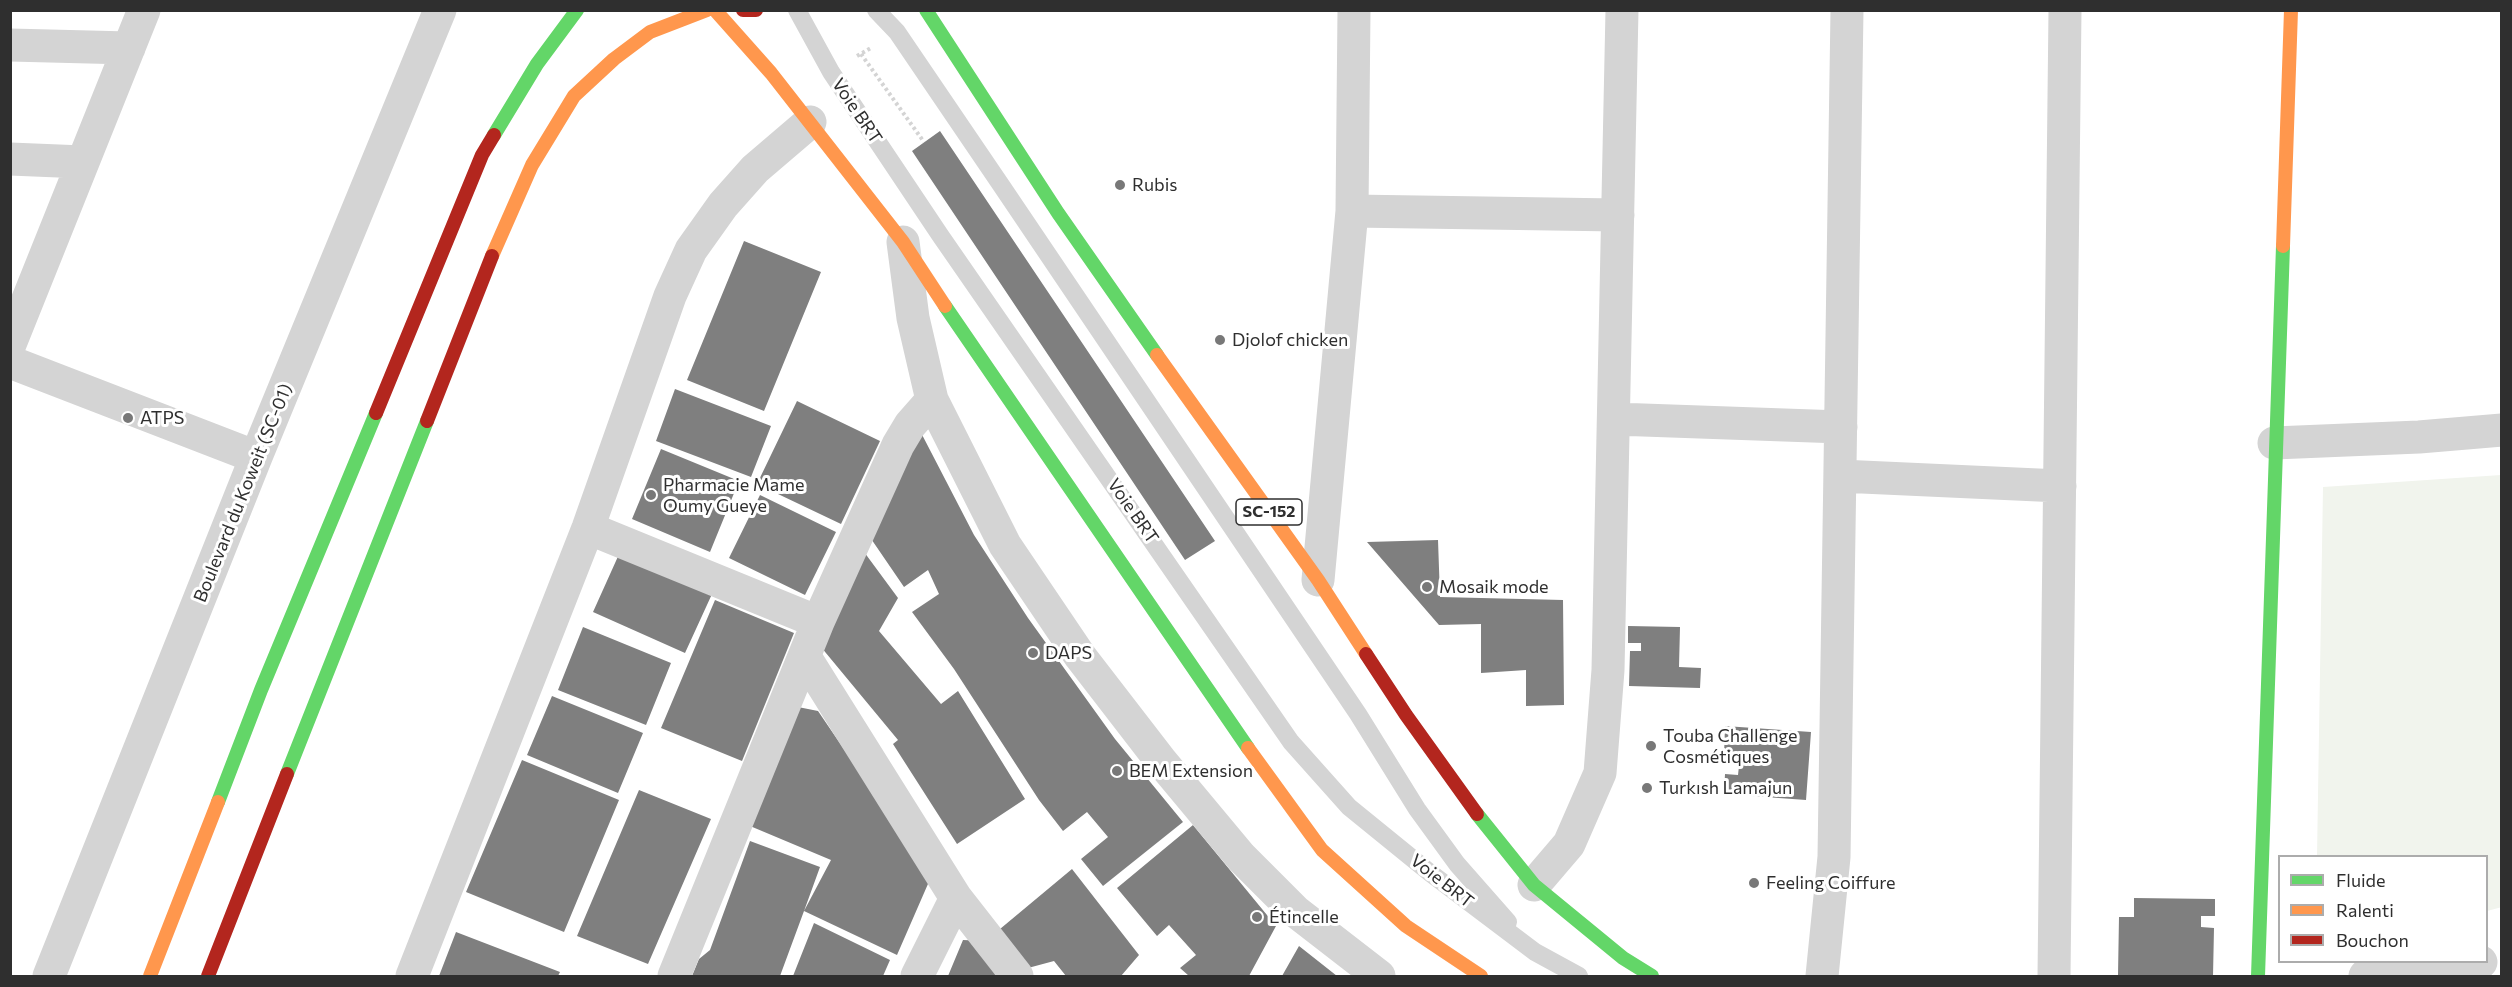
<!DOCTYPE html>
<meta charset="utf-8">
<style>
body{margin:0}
#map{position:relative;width:2512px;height:987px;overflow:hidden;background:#fff;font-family:Commissioner,sans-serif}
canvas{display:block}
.frame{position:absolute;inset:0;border:12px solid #2f2f2f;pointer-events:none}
.legend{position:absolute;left:2278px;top:855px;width:210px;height:108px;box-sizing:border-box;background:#fff;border:2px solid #acacac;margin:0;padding:8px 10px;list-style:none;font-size:18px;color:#2f2f2f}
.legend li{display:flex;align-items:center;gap:12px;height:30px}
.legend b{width:30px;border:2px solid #acacac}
</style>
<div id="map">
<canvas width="2512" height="987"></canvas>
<div class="frame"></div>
<ul class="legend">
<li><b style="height:8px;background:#63d668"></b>Fluide</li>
<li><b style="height:8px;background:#ff974d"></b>Ralenti</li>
<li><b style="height:8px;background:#b3261e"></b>Bouchon</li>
</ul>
</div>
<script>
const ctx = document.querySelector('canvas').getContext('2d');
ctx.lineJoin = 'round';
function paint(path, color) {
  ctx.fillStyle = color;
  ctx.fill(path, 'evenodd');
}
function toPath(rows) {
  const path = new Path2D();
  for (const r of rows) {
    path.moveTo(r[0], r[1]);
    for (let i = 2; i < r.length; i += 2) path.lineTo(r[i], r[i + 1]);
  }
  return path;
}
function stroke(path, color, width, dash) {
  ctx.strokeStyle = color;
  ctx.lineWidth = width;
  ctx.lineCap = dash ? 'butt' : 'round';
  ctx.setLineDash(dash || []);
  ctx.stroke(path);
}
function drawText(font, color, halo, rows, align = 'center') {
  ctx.font = font + ' Commissioner,sans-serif';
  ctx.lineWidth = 6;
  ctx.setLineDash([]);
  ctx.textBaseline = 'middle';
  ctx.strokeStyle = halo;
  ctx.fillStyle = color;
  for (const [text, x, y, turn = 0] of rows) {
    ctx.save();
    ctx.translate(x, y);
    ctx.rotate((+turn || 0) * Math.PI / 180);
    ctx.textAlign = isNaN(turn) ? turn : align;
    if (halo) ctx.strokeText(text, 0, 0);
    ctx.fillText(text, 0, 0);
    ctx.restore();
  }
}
paint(toPath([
 [2501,475,2502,907,2487,911,2486,856,2317,856,2323,487]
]), '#f1f4ed');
paint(toPath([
 [940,131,1215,541,1185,560,912,151],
 [744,241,821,272,764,411,687,380],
 [675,389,771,426,751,477,656,441],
 [797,401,880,441,841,524,757,484],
 [917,425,974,535,1028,618,1115,739,1183,822,1103,886,1081,859,1108,837,1087,812,1063,831,1039,800,954,669,912,612,939,594,928,570,904,587,863,527],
 [661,449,739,481,710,552,632,519],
 [760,495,836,532,805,595,729,558],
 [1438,540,1440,597,1563,600,1564,705,1526,706,1526,670,1481,673,1481,624,1439,625,1367,542],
 [856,541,898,598,879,631,941,704,958,691,1025,799,957,844,893,744,898,740,816,641],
 [620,552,712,594,685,653,593,612],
 [715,600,794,633,742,761,661,728],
 [1628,626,1680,627,1679,667,1701,668,1700,688,1629,686,1630,651,1641,651,1641,643,1628,643],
 [583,627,671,663,646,725,558,690],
 [552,696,643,733,618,793,527,755],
 [788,705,818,711,931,877,897,955,804,911,780,976,692,976,699,959,710,950,750,841,820,867,804,911,831,860,750,826],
 [1725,726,1811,732,1806,800,1724,794,1725,774,1738,775,1740,757,1724,756],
 [522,760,619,800,564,932,466,892],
 [639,790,711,819,648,964,577,936],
 [1193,825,1276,926,1249,976,1189,976,1180,968,1196,955,1169,925,1157,936,1117,888],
 [1072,869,1139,955,1121,976,1066,976,1054,961,1028,968,1000,929],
 [2134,898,2215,899,2215,916,2201,916,2201,927,2214,928,2213,976,2118,975,2119,917,2134,917],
 [814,923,890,960,883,976,793,976],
 [456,932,560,972,558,976,439,976],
 [963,940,986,941,1011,976,948,976],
 [1299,946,1337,976,1282,976]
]), '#7f7f7f');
stroke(toPath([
 [861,54,924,142],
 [857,56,871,48]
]), '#d4d4d4', 4, [3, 3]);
stroke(toPath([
 [797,10,831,72,940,235,1291,742,1349,807,1429,872,1535,952,1579,976],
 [876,10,897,32,1003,188,1358,714,1417,809,1457,864,1508,922]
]), '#d4d4d4', 18);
stroke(toPath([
 [10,45,129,48],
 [10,159,83,162],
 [1352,211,1618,215],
 [903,242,913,318,932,400,1005,545,1080,656,1161,761,1241,857,1295,911,1379,976],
 [10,344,144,10],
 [10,362,256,457],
 [1615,419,1841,427],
 [2274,443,2419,437,2502,430],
 [1840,476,2060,486],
 [588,528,818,622],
 [1318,580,1352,211,1354,10],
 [805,657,956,898,1017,976],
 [1534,885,1569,844,1600,773,1608,670,1622,10],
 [49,976,256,457,440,10],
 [412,976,588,528,670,296,691,250,723,205,755,169,810,122],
 [674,976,818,622,898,445,910,425,932,400],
 [917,976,956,898],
 [1822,976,1834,857,1847,10],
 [2054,976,2065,10],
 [2365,976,2481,962]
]), '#d4d4d4', 33);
stroke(toPath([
 [926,10,1058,213,1157,355],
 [494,135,537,64,577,10],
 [945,306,1248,748],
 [287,774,427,421],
 [218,802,261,690,376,413],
 [1477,814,1534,885,1623,958,1652,976],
 [2258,976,2283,246]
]), '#63d668', 14);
stroke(toPath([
 [715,10,771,73,903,242,945,306],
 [2283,246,2291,10],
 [492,256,532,165,574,96,614,59,650,32,707,10],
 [1157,355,1318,580,1366,654],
 [1248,748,1322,850,1406,926,1481,976],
 [150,976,218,802]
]), '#ff974d', 14);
stroke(toPath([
 [743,10,756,10],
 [376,413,482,155,494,135],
 [427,421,492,256],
 [1366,654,1406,715,1477,814],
 [208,976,287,774]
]), '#b3261e', 14);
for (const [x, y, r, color] of [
 [1120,185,6,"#787878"],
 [1220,340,6,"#787878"],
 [128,418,6,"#787878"],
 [651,495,6,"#787878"],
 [1427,587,6,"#787878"],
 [1033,653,6,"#787878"],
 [1651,746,6,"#787878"],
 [1117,771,6,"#787878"],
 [1647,788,6,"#787878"],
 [1754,883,6,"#787878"],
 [1257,917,6,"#787878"]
]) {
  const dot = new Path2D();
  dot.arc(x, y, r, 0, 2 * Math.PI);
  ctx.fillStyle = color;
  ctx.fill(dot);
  stroke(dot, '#fff', 2);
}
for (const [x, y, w] of [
 [1269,512,66]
]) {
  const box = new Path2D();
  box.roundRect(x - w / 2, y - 13, w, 26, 4.5);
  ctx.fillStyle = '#fff';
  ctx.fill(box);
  stroke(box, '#2f2f2f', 1.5);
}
drawText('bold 16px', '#2f2f2f', null, [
 ["SC-152",1269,512]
]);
drawText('18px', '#2f2f2f', '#fff', [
 ["Voie BRT",857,111,56],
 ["Boulevard du Koweit (SC-01)",243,493,-68],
 ["Voie BRT",1133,511,55],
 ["Voie BRT",1442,881,38]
]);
drawText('18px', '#2f2f2f', '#fff', [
 ["Rubis",1132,185],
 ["Djolof chicken",1232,340],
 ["ATPS",140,418],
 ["Pharmacie Mame",663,485],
 ["Oumy Gueye",663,506],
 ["Mosaik mode",1439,587],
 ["DAPS",1045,653],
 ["Touba Challenge",1663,736],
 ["Cosmétiques",1663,757],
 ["BEM Extension",1129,771],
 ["Turkısh Lamajun",1659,788],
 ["Feeling Coiffure",1766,883],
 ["Étincelle",1269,917]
], 'left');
</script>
